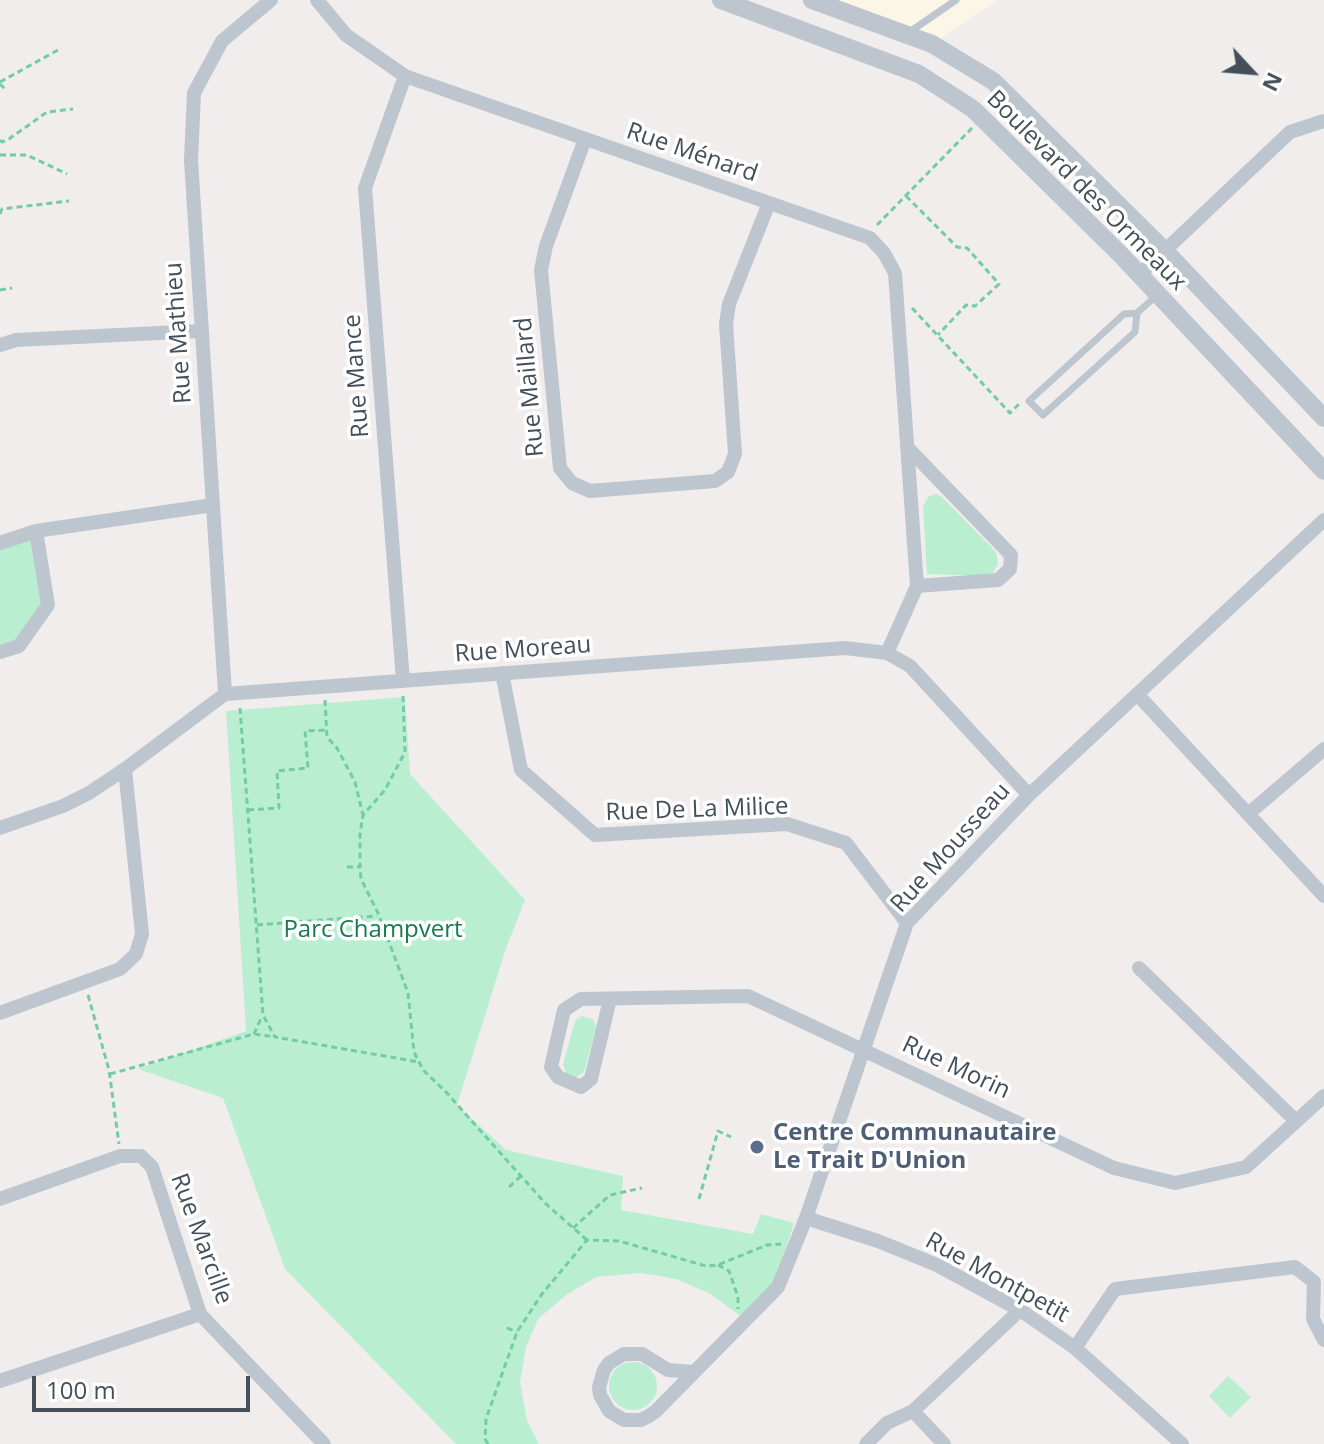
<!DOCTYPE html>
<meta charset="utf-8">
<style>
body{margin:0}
#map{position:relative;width:1324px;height:1444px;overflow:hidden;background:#f0edec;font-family:"Open Sans",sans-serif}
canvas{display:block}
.north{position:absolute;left:1212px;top:32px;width:80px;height:80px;-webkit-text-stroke:6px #fff;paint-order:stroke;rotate:116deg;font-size:22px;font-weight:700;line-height:32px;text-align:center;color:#454f5a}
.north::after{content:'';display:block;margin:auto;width:28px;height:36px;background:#454f5a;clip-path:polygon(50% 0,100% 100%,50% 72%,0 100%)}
.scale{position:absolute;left:32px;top:1376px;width:218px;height:36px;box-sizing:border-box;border:4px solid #454f5a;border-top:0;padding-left:10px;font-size:24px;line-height:28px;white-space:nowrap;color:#454f5a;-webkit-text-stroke:6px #fff;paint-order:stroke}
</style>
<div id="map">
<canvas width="1324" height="1444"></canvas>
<div class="north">N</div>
<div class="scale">100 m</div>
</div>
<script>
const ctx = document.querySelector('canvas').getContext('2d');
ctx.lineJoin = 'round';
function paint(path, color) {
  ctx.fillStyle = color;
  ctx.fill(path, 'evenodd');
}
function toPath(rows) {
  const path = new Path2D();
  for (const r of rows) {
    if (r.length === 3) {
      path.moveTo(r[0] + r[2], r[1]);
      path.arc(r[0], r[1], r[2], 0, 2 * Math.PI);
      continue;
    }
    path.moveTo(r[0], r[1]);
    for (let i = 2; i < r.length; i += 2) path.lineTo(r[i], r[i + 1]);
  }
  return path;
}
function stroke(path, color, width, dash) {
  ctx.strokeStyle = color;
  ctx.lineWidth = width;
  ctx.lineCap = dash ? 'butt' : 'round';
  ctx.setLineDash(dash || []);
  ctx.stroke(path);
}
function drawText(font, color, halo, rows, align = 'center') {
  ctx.font = font + ' "Open Sans",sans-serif';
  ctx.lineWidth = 7;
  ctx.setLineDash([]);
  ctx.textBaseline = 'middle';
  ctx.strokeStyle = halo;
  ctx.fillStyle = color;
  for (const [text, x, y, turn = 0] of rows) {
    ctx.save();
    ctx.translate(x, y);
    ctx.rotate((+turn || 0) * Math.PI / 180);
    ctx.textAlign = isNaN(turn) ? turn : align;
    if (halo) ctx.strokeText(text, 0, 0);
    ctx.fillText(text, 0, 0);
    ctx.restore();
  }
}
paint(toPath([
 [812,0,998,0,932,44]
]), '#fbf6e5');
paint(toPath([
 [935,494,942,497,996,552,998,564,992,574,987,576,927,574,923,507,928,497],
 [36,531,48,605,19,646,0,652,0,543],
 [405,697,410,774,525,900,506,948,457,1105,506,1150,623,1176,621,1210,753,1234,761,1214,794,1223,774,1285,742,1317,709,1293,676,1279,641,1273,596,1277,566,1295,538,1319,526,1347,520,1382,527,1421,539,1444,456,1444,285,1269,223,1098,138,1069,246,1031,226,711],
 [582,1016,593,1019,596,1027,584,1072,575,1078,567,1075,563,1064,575,1021],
 [633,1386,24],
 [1228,1376,1251,1397,1230,1418,1209,1396]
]), '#baeed1');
stroke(toPath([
 [0,82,58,50],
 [0,84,7,91],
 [0,140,2,142,9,139,47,112,73,109],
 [0,155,27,155,67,174],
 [906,196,957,247,967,248,999,284,975,306,966,305,938,335],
 [0,214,2,209,69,201],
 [877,225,972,128],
 [0,290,12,288],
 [912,308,1010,413,1019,404],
 [403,696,405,752,385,790,363,815,360,833,360,867,361,879,379,915,408,993,414,1052,423,1070,445,1091,545,1203,587,1240],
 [325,700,327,737,337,748,355,782,363,815],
 [240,708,263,1015,275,1037,419,1062],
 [248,810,279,808,277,771,308,768,305,731,327,730],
 [347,867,359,867],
 [257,925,377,916],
 [88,995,109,1070,119,1144],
 [254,1034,262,1016],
 [110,1074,254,1034,275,1037],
 [509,1187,521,1176],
 [699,1199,718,1131,731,1137],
 [573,1228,610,1195,642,1188],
 [718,1265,729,1271,738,1297,738,1309],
 [507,1328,517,1332],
 [488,1444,485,1439,486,1419,517,1332,542,1294,587,1240,619,1241,706,1266,718,1265,767,1245,781,1244]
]), '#72cca5', 3, [6, 4]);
stroke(toPath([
 [908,33,956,0],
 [1137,313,1135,332,1043,415,1029,401,1124,314,1137,313,1156,296]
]), '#bdc6cf', 7);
stroke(toPath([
 [317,0,346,35,405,76,870,238,884,253,895,273,917,586,887,653],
 [585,139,546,246,541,270,560,468,572,483,590,491,715,481,728,472,735,454,726,324,729,304,769,203],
 [1139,275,1290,132,1324,121],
 [0,345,16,340,200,331],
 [907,447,1011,555,1010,569,998,580,917,586],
 [0,543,36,531,213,505],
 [0,652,19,646,48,605,36,531],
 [502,673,521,770,595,835,787,824,846,843,907,923],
 [403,681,365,188,405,76],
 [225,694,191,160,194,93,222,41,271,0],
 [1137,694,1324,896],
 [1248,814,1324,749],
 [0,828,63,806,89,793,125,769,225,694,845,648,887,653,910,666,1029,795],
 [1139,968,1296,1121],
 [610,999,591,1079,581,1087,558,1077,551,1067,564,1010,581,999,748,996,1114,1168,1175,1183,1246,1167,1324,1096],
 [0,1013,120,969,136,954,142,934,125,769],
 [0,1199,120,1156,141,1156,152,1167,200,1314,324,1444],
 [806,1218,878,1241,937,1265,1020,1310,1075,1348,1182,1444],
 [1075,1348,1115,1289,1295,1267,1314,1282,1313,1319,1324,1340],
 [694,1372,668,1370,642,1354,624,1354,609,1363,604,1370,599,1387,600,1395,609,1411,624,1420,641,1420,649,1416,656,1411,778,1287,806,1218,907,923,1029,795,1324,520],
 [0,1381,200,1314],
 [913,1411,944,1444],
 [866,1444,887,1423,913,1411,1020,1310]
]), '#bdc6cf', 14);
stroke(toPath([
 [721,0,919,74,973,109,1121,255,1324,471],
 [812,0,932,44,993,81,1164,250,1324,418]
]), '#bdc6cf', 18);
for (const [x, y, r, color] of [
 [757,1147,8,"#5c6f8a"]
]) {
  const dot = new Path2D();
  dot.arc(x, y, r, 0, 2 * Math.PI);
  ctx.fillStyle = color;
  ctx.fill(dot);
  stroke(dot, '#fff', 3);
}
drawText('24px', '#454f5a', '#fff', [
 ["Rue Ménard",692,153,19],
 ["Boulevard des Ormeaux",1086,191,45],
 ["Rue Mathieu",179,333,-94],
 ["Rue Mance",357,376,-94],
 ["Rue Maillard",530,387,-95],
 ["Rue Moreau",523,650,-4],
 ["Rue De La Milice",697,810,-2],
 ["Rue Mousseau",951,848,-48],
 ["Rue Morin",956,1068,25],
 ["Rue Marcille",201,1239,70],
 ["Rue Montpetit",997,1278,29]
]);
drawText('24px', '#167b4e', '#fff', [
 ["Parc Champvert",373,930]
]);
drawText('bold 24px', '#4e5e75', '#fff', [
 ["Centre Communautaire",773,1133],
 ["Le Trait D'Union",773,1161]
], 'left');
</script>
